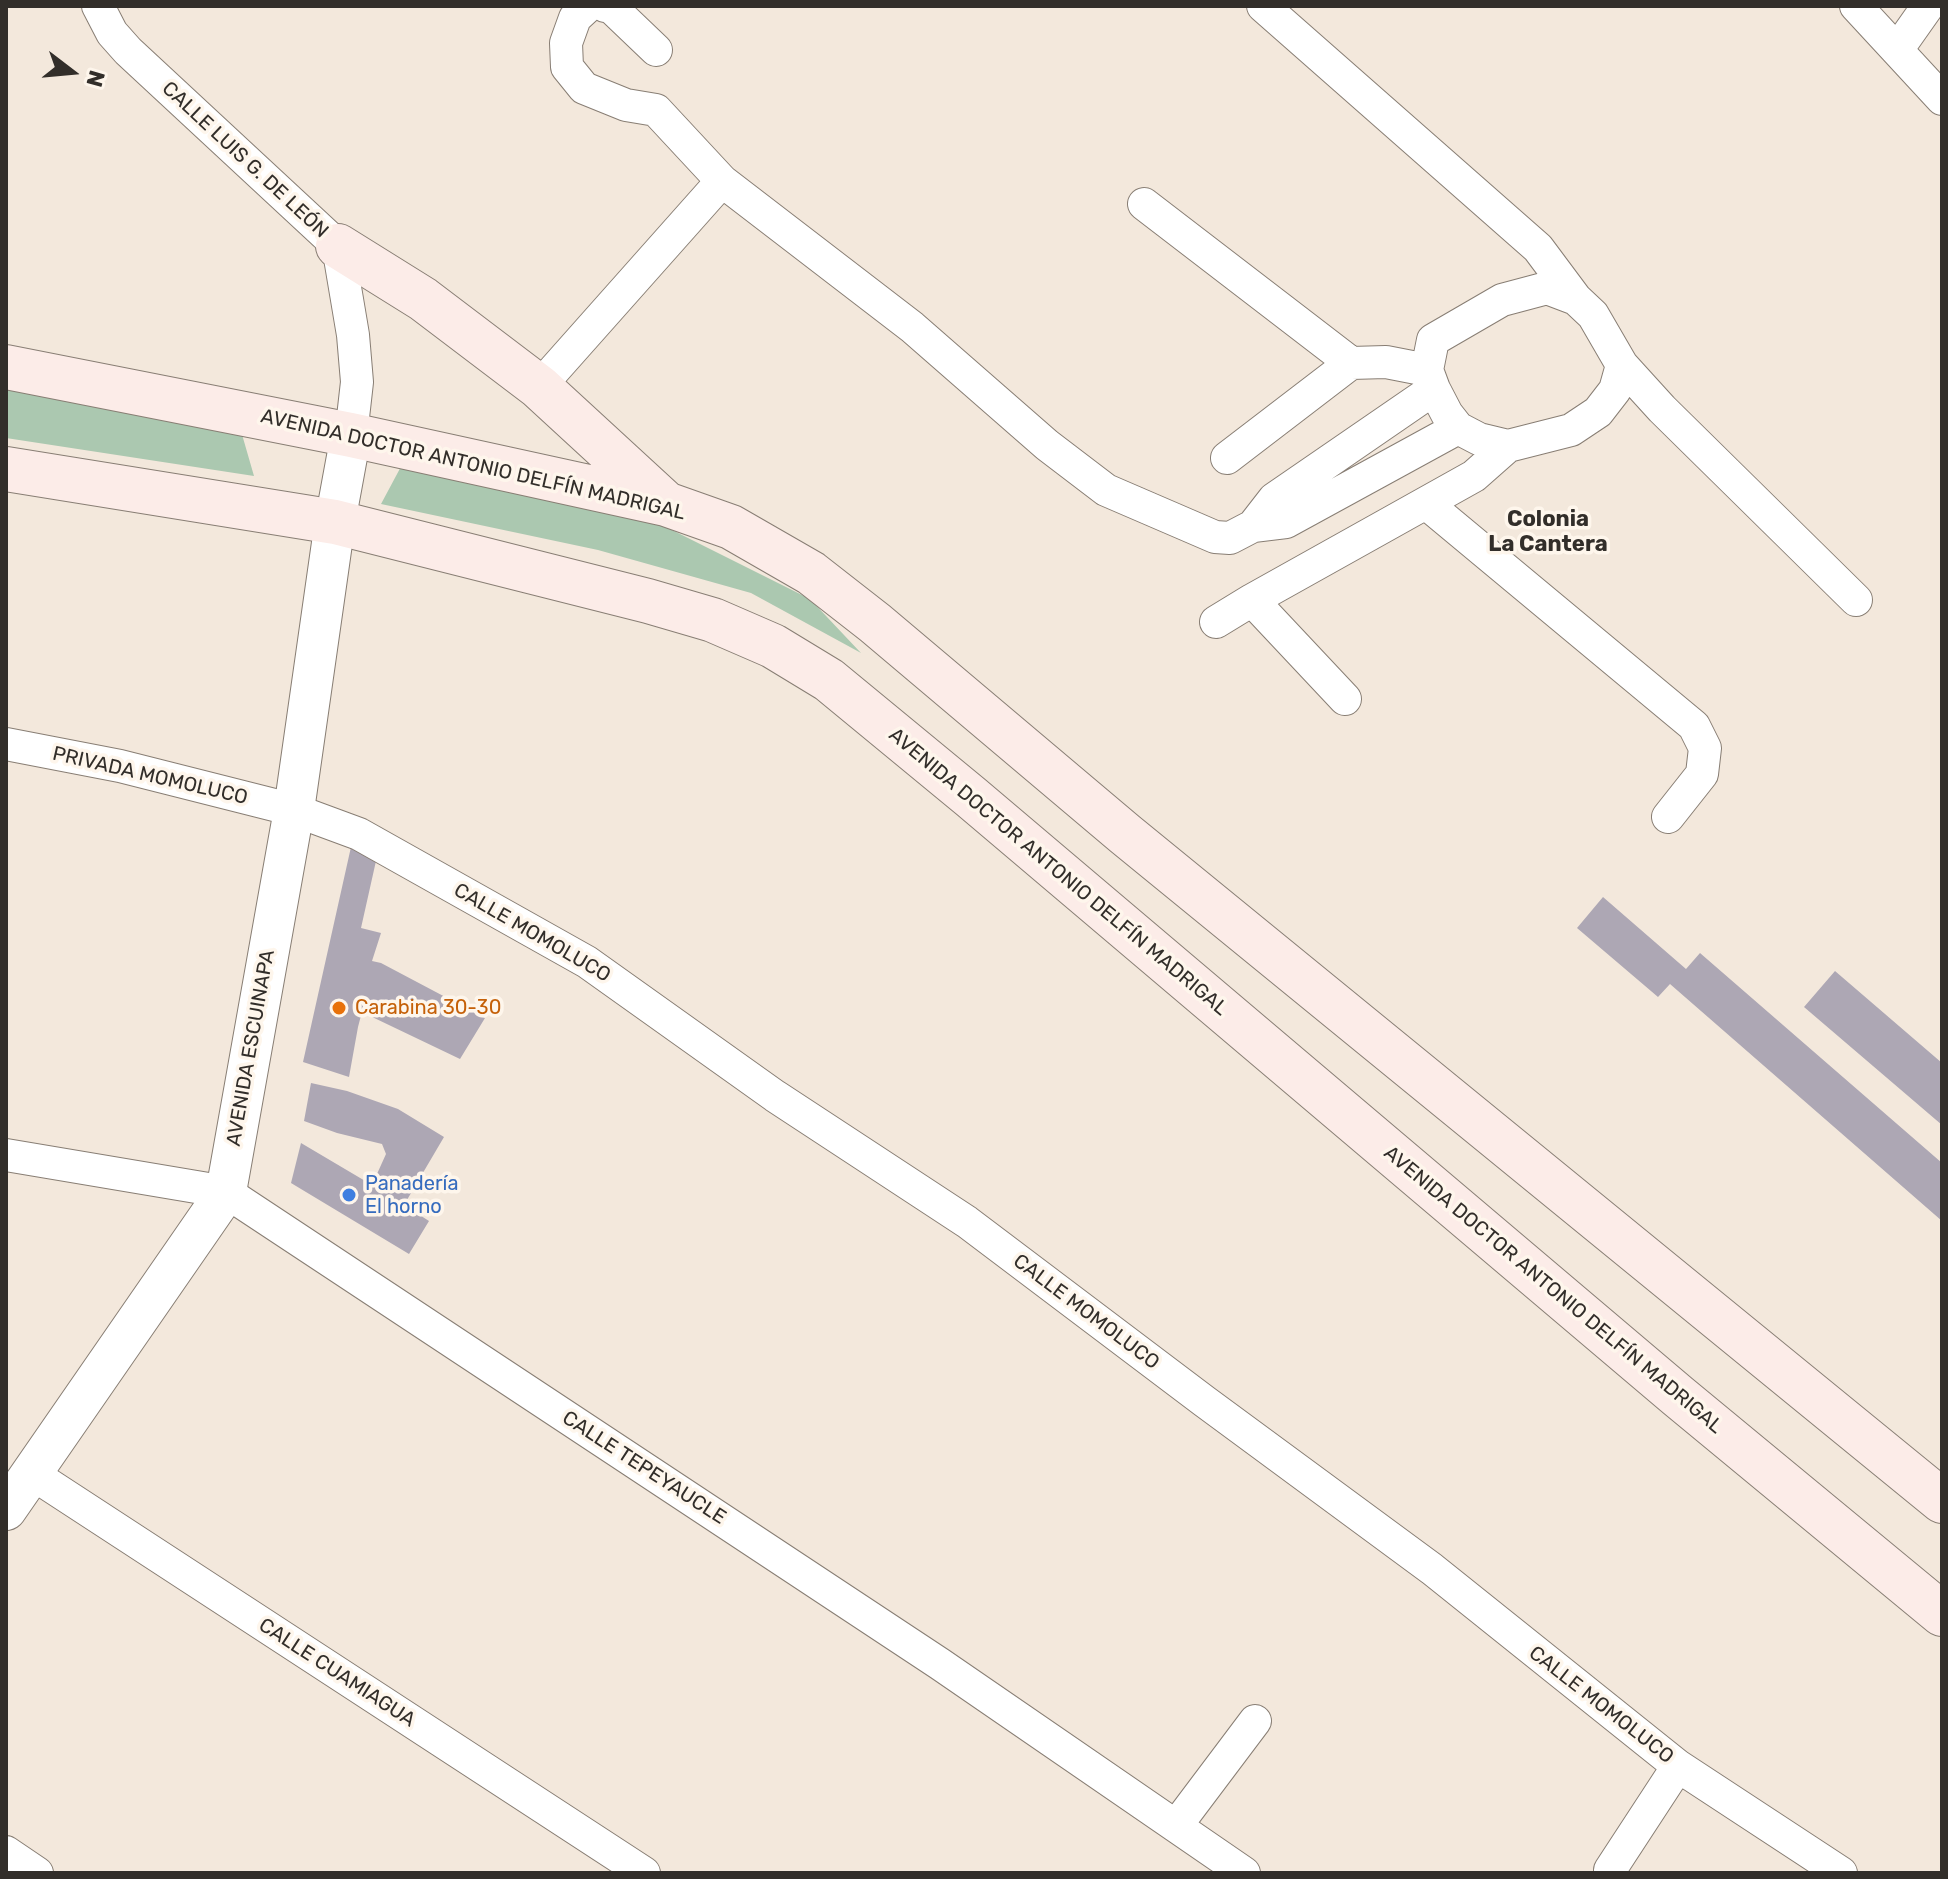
<!DOCTYPE html>
<html>
<head>
<meta charset="utf-8">
<style>
	body { margin:0 }
	#map { position:relative; width:1948px; height:1879px; overflow:hidden; background:#f3e8dc; font-family:Rubik,sans-serif }
	canvas { display:block }
	.frame { position:absolute; inset:0; border:8px solid #322e2a; pointer-events:none }
	.north { position:absolute; left:32px; top:32px; width:80px; height:80px; -webkit-text-stroke:6px #fef6ec; paint-order:stroke; rotate:106deg; font-size:22px; font-weight:700; line-height:32px; text-align:center; color:#322e2a }
	.north::after { content:''; display:block; margin:auto; width:28px; height:36px; background:#322e2a; clip-path:polygon(50% 0,100% 100%,50% 72%,0 100%) }
</style>
</head>
<body>
<div id="map">
<canvas width="1948" height="1879"></canvas>
<div class="frame"></div>
<div class="north">N</div>
</div>
<script>
const context = document.querySelector('canvas').getContext('2d');
context.lineJoin = 'round';
function fillPath(path, color) {
  context.fillStyle = color;
  context.fill(path, 'evenodd');
}
function shape(rows) {
  const path = new Path2D();
  for (const r of rows) {
    path.moveTo(r[0], r[1]);
    for (let i = 2; i < r.length; i += 2) path.lineTo(r[i], r[i + 1]);
  }
  return path;
}
function stroke(path, color, width, dash) {
  context.strokeStyle = color;
  context.lineWidth = width;
  context.lineCap = dash ? 'butt' : 'round';
  context.setLineDash(dash || []);
  context.stroke(path);
}
function label(font, color, halo, rows, align = 'center') {
  context.font = font + ' Rubik,sans-serif';
  context.lineWidth = 7;
  context.setLineDash([]);
  context.textBaseline = 'middle';
  context.strokeStyle = halo;
  context.fillStyle = color;
  for (const [text, x, y, turn = 0] of rows) {
    context.save();
    context.translate(x, y);
    context.rotate((+turn || 0) * Math.PI / 180);
    context.textAlign = isNaN(turn) ? turn : align;
    if (halo) context.strokeText(text, 0, 0);
    context.fillText(text, 0, 0);
    context.restore();
  }
}
const green = shape([
	[6,389,241,431,254,476,6,438],
	[404,461,626,507,810,599,861,653,751,593,598,550,381,504]
]);
const building = shape([
	[353,838,378,852,361,928,381,933,372,961,381,963,485,1018,460,1059,368,1015,365,1000,358,1027,349,1077,303,1062],
	[1603,897,1686,969,1700,953,1942,1163,1942,1221,1670,984,1658,997,1577,928],
	[1835,971,1942,1063,1942,1125,1804,1007],
	[311,1083,347,1091,398,1109,444,1137,404,1205,429,1221,409,1254,291,1183,301,1143,372,1185,386,1154,382,1144,337,1133,304,1121]
]);
const minor = shape([
	[98,6,112,33,128,51,338,246,353,335,357,382,351,435],
	[588,6,575,18,566,43,567,67,584,88,626,105,656,110,722,181,912,327,1047,445,1106,490,1215,537,1230,538,1253,526,1286,522,1458,428],
	[605,6,611,7,656,50],
	[1263,6,1538,248,1576,299],
	[1856,6,1942,99],
	[1897,50,1928,6],
	[1144,204,1351,363],
	[1547,288,1576,299,1593,315,1622,365,1615,390,1598,412,1571,430,1508,446,1479,439,1458,428,1447,414,1434,389,1427,370,1433,340,1502,300,1547,288],
	[1622,365,1662,409,1856,600],
	[539,387,722,181],
	[1227,458,1351,363,1386,362,1427,370],
	[1427,504,1694,726,1705,748,1702,774,1668,817],
	[1253,526,1274,499,1434,389],
	[1216,622,1252,600],
	[1345,699,1252,600,1474,476,1508,446],
	[6,744,120,766,294,810,359,834,587,962,775,1096,967,1222,1204,1401,1432,1569,1678,1766,1841,1873],
	[6,1155,226,1192,940,1664,1244,1873],
	[31,1473,644,1873],
	[1176,1826,1255,1721],
	[6,1852,37,1873],
	[1610,1870,1678,1766]
]);
const tertiary = shape([
	[6,1510,226,1192,294,810,335,522,351,435]
]);
const secondary = shape([
	[338,246,423,299,539,387,664,502],
	[6,367,351,435,666,504,731,527,811,573,875,623,1125,834,1942,1501],
	[6,469,335,522,648,601,713,620,773,646,829,680,971,797,1678,1396,1942,1614]
]);
const markers = [
	[339,1008,8,"#e8710a"],
	[349,1195,8,"#3f7fe0"]
];
const streetNames = [
	["CALLE LUIS G. DE LEÓN",245,160,43],
	["AVENIDA DOCTOR ANTONIO DELFÍN MADRIGAL",473,465,13],
	["PRIVADA MOMOLUCO",150,776,13],
	["AVENIDA DOCTOR ANTONIO DELFÍN MADRIGAL",1058,872,40],
	["CALLE MOMOLUCO",532,933,30],
	["AVENIDA ESCUINAPA",251,1048,-80],
	["AVENIDA DOCTOR ANTONIO DELFÍN MADRIGAL",1553,1290,40],
	["CALLE MOMOLUCO",1086,1312,37],
	["CALLE TEPEYAUCLE",644,1468,33],
	["CALLE CUAMIAGUA",337,1673,33],
	["CALLE MOMOLUCO",1601,1705,38]
];
const foodNames = [
	["Carabina 30-30",355,1008]
];
const shopNames = [
	["Panadería",365,1184],
	["El horno",365,1207]
];
const neighbourhoodNames = [
	["Colonia",1548,520],
	["La Cantera",1548,545]
];
fillPath(green, '#abc8b0');
fillPath(building, '#ada7b4');
stroke(minor, '#887e74', 34);
stroke(tertiary, '#887e74', 42);
stroke(secondary, '#887e74', 46);
stroke(minor, '#fff', 32);
stroke(tertiary, '#fff', 40);
stroke(secondary, '#fcece8', 44);
for (const [x, y, r, color] of markers) {
  const dot = new Path2D();
  dot.arc(x, y, r, 0, 2 * Math.PI);
  context.fillStyle = color;
  context.fill(dot);
  stroke(dot, '#fef6ec', 3);
}
label('20px', '#322e2a', '#fef6ec', streetNames);
label('20px', '#c56008', '#fef6ec', foodNames, 'left');
label('20px', '#366cbe', '#fef6ec', shopNames, 'left');
label('bold 22px', '#322e2a', '#fef6ec', neighbourhoodNames);
</script>
</body>
</html>
